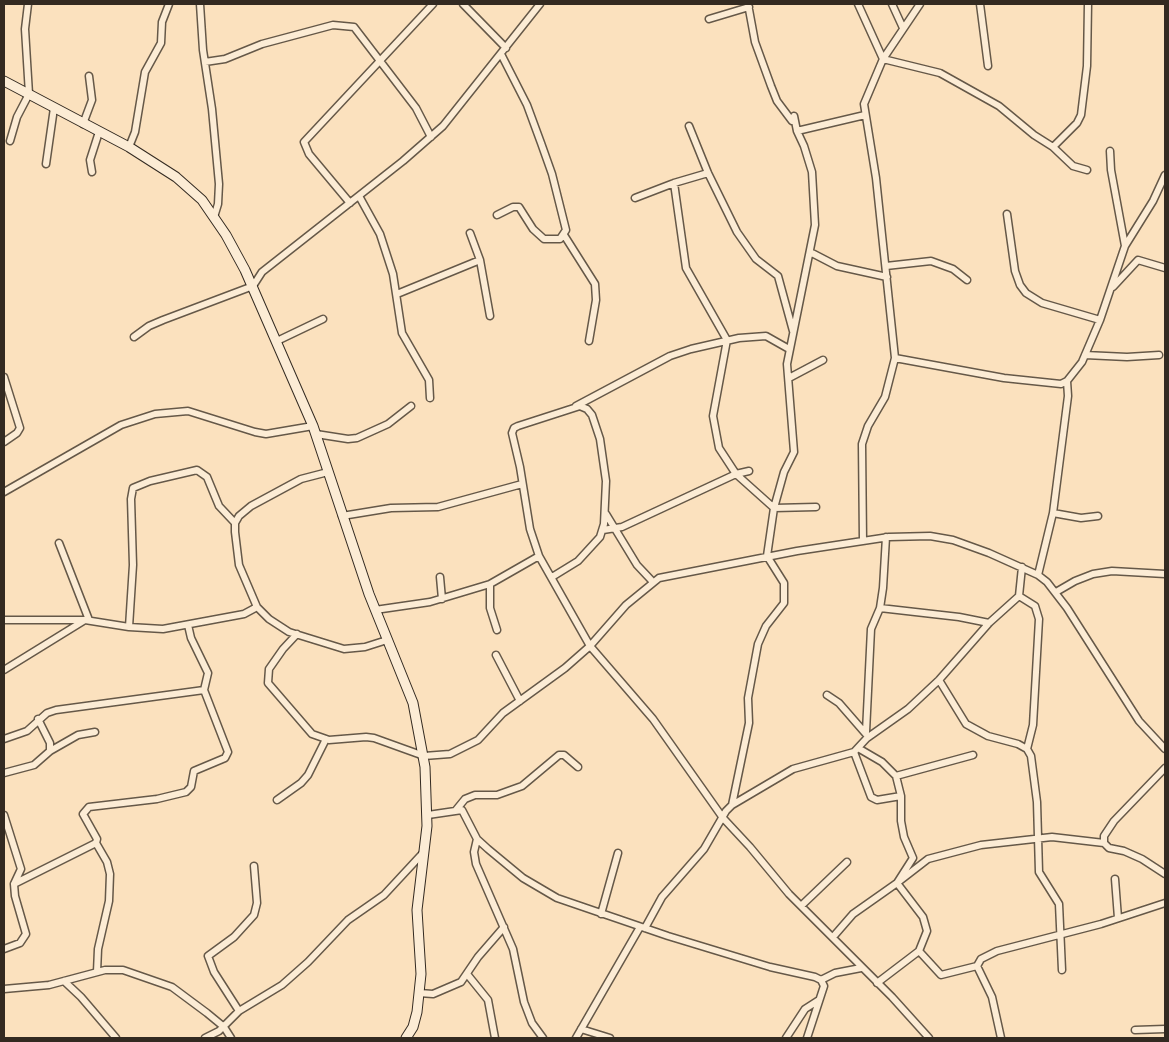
<!DOCTYPE html>
<html>
<head>
<meta charset="utf-8">
<style>
	body { margin:0 }
	#map { position:relative; width:1169px; height:1042px; overflow:hidden; background:#fbe1be; font-family:"IM FELL DW Pica",serif }
	canvas { display:block }
	.frame { position:absolute; inset:0; border:5px solid #332a21; pointer-events:none }
</style>
</head>
<body>
<div id="map">
<canvas width="1169" height="1042"></canvas>
<div class="frame"></div>
</div>
<script>
const context = document.querySelector('canvas').getContext('2d');
context.lineJoin = 'round';
function shape(rows) {
  const path = new Path2D();
  for (const r of rows) {
    path.moveTo(r[0], r[1]);
    for (let i = 2; i < r.length; i += 2) path.lineTo(r[i], r[i + 1]);
  }
  return path;
}
function stroke(path, color, width, dash) {
  context.strokeStyle = color;
  context.lineWidth = width;
  context.lineCap = dash ? 'butt' : 'round';
  context.setLineDash(dash || []);
  context.stroke(path);
}
const street = shape([
	[200,4,203,50,212,109,219,184,218,204,214,217],
	[463,4,506,48],
	[858,4,883,59,940,73,999,106,1034,135,1053,147,1077,123,1081,115,1087,66,1088,4],
	[892,4,903,28],
	[980,4,988,66],
	[709,19,749,7],
	[205,62,225,59,262,44,333,25,354,27,416,108,431,137],
	[83,124,92,100,89,76],
	[689,126,708,173,737,232,756,259,778,276,793,331],
	[797,131,865,115],
	[10,141,17,117,29,94,25,29,28,4],
	[129,147,135,132,145,72,161,43,162,22,169,4],
	[1053,147,1073,166,1087,170],
	[1110,151,1111,170,1125,246],
	[46,164,54,108],
	[92,172,90,160,99,132],
	[674,183,686,268,727,340,713,416,719,448,736,474,774,508,816,507],
	[359,196,380,234,393,274,402,333,429,380,430,398],
	[635,198,674,183,708,173],
	[350,203,309,154,304,142,433,4],
	[1007,214,1015,271,1020,285,1026,293,1042,303,1100,320],
	[497,215,513,207,519,207,533,229,544,239,560,239,566,230,552,174,541,143,527,105,501,54],
	[470,233,480,260],
	[564,235,595,284,596,300,589,341],
	[810,252,837,266,887,277],
	[886,266,931,261,953,269,967,280],
	[1113,287,1138,260,1165,268],
	[397,294,480,260,490,316],
	[134,337,149,326,163,320,253,286,262,272,403,161,443,126,540,4],
	[277,341,323,319],
	[1085,355,1127,357,1159,355],
	[895,358,1004,378,1061,384,1067,381,1082,362,1100,320,1125,246,1153,201,1165,175],
	[4,377,20,428,17,433,4,442],
	[789,378,823,360],
	[576,406,670,356,691,349,739,338,766,336,789,349],
	[316,434,348,439,357,438,388,424,411,406],
	[328,472,301,479,251,506,239,516,235,523,235,532,239,565,257,607,269,619,289,632,344,649,365,647,387,640],
	[4,492,121,425,155,414,188,411,255,432,266,434,313,426],
	[1053,513,1081,518,1098,516],
	[606,514,637,565,653,582],
	[342,516,391,508,438,507,522,484],
	[603,530,622,527,736,474,749,471],
	[863,541,862,444,868,426,885,397,895,358,876,178,864,104,883,59,920,4],
	[59,543,89,620],
	[1038,575,1053,513,1068,396,1067,381],
	[440,577,442,599],
	[552,577,578,561,600,537,604,524,606,481,600,439,592,415,587,409,580,406,518,426,514,428,512,433,520,467,530,529,539,556,590,646,653,719,723,818,750,847,789,894,892,997,929,1038],
	[1056,592,1075,581,1093,574,1112,571,1165,574],
	[1019,596,1035,606,1039,619,1033,725,1027,749],
	[880,608,959,617,989,623],
	[375,610,430,602,490,584],
	[4,620,85,620,129,627,163,629,244,614,257,607],
	[129,627,133,565,131,499,133,488,150,481,197,470,207,477,219,506,235,523],
	[497,630,490,608,490,584,539,556],
	[297,634,283,649,269,669,268,683,312,734,329,740,366,737,374,738,424,756,450,754,478,740,503,713,565,668,590,646,626,605,659,578,797,551,889,537,930,536,953,540,989,553,1038,575,1047,582,1067,608,1139,721,1165,749],
	[496,655,520,701],
	[4,670,85,620],
	[939,680,966,724,988,736,1018,744,1027,749,1031,756,1037,802,1039,872,1059,904,1062,970],
	[827,695,839,703,866,734],
	[866,732,871,629,880,608,883,588,886,537],
	[4,739,27,731,47,713,56,710,204,690,208,673,191,638,188,625],
	[50,751,78,735,95,732],
	[854,752,871,797,877,800,901,796],
	[1165,768,1114,821,1104,836,1104,843,1109,848,1124,851,1142,859,1165,874],
	[4,773,34,765,50,751,50,743,38,719],
	[896,776,973,755],
	[277,800,301,783,308,775,326,739],
	[732,805,749,723,748,698,758,644,766,626,784,603,784,583,767,556,774,508,784,472,794,452,787,364,815,225,812,172,804,146,797,131,794,116,792,121,777,101,771,86,755,42,748,4],
	[456,810,465,799,475,795,497,795,522,786,559,755,564,755,578,767],
	[4,815,21,869,14,884,15,896,26,934,20,943,4,949],
	[428,815,462,810,477,839,488,849,523,878,557,898,668,936,770,967,815,977,821,980,824,986,807,1038],
	[477,839,474,852,476,864,513,949,524,1002,532,1023,543,1038],
	[96,843,107,862,110,874,109,901,98,949,97,972],
	[1115,879,1118,918],
	[14,884,96,843,97,839,83,814,89,807,157,799,186,792,191,787,194,771,225,758,228,752,204,690],
	[801,906,847,862],
	[601,914,618,853],
	[645,928,662,897,704,849,726,811,732,805,793,769,854,752,867,738,908,709,939,680,989,623,1019,596,1022,567],
	[833,937,853,914,897,883,913,858,904,837,901,821,901,796,896,776,882,762,858,748],
	[919,951,941,975,977,966],
	[467,974,488,1000,495,1038],
	[821,980,835,973,861,968],
	[64,981,81,997,116,1038],
	[877,983,919,951,927,931,923,917,897,883,928,859,981,845,1052,837,1104,843],
	[4,989,49,985,105,970,123,970,172,987,207,1013,224,1027,231,1038],
	[419,993,433,994,461,982,478,957,504,927],
	[239,1011,214,972,208,956,234,937,254,915,257,903,254,866],
	[581,1029,610,1038],
	[1135,1030,1165,1029],
	[205,1038,219,1031,239,1011,282,985,308,962,348,920,384,895,422,854],
	[576,1038,640,927],
	[786,1038,805,1009,819,1000],
	[1001,1038,992,997,977,966,981,959,997,951,1101,924,1165,903]
]);
const secondary = shape([
	[4,81,129,147,176,177,202,200,226,235,245,270,313,426,369,594,413,703,425,767,427,826,417,910,421,974,417,1012,413,1027,406,1038]
]);
stroke(street, '#655848', 9);
stroke(secondary, '#332a21', 11);
stroke(street, '#fcecd5', 6);
stroke(secondary, '#fcecd5', 9);
</script>
</body>
</html>
